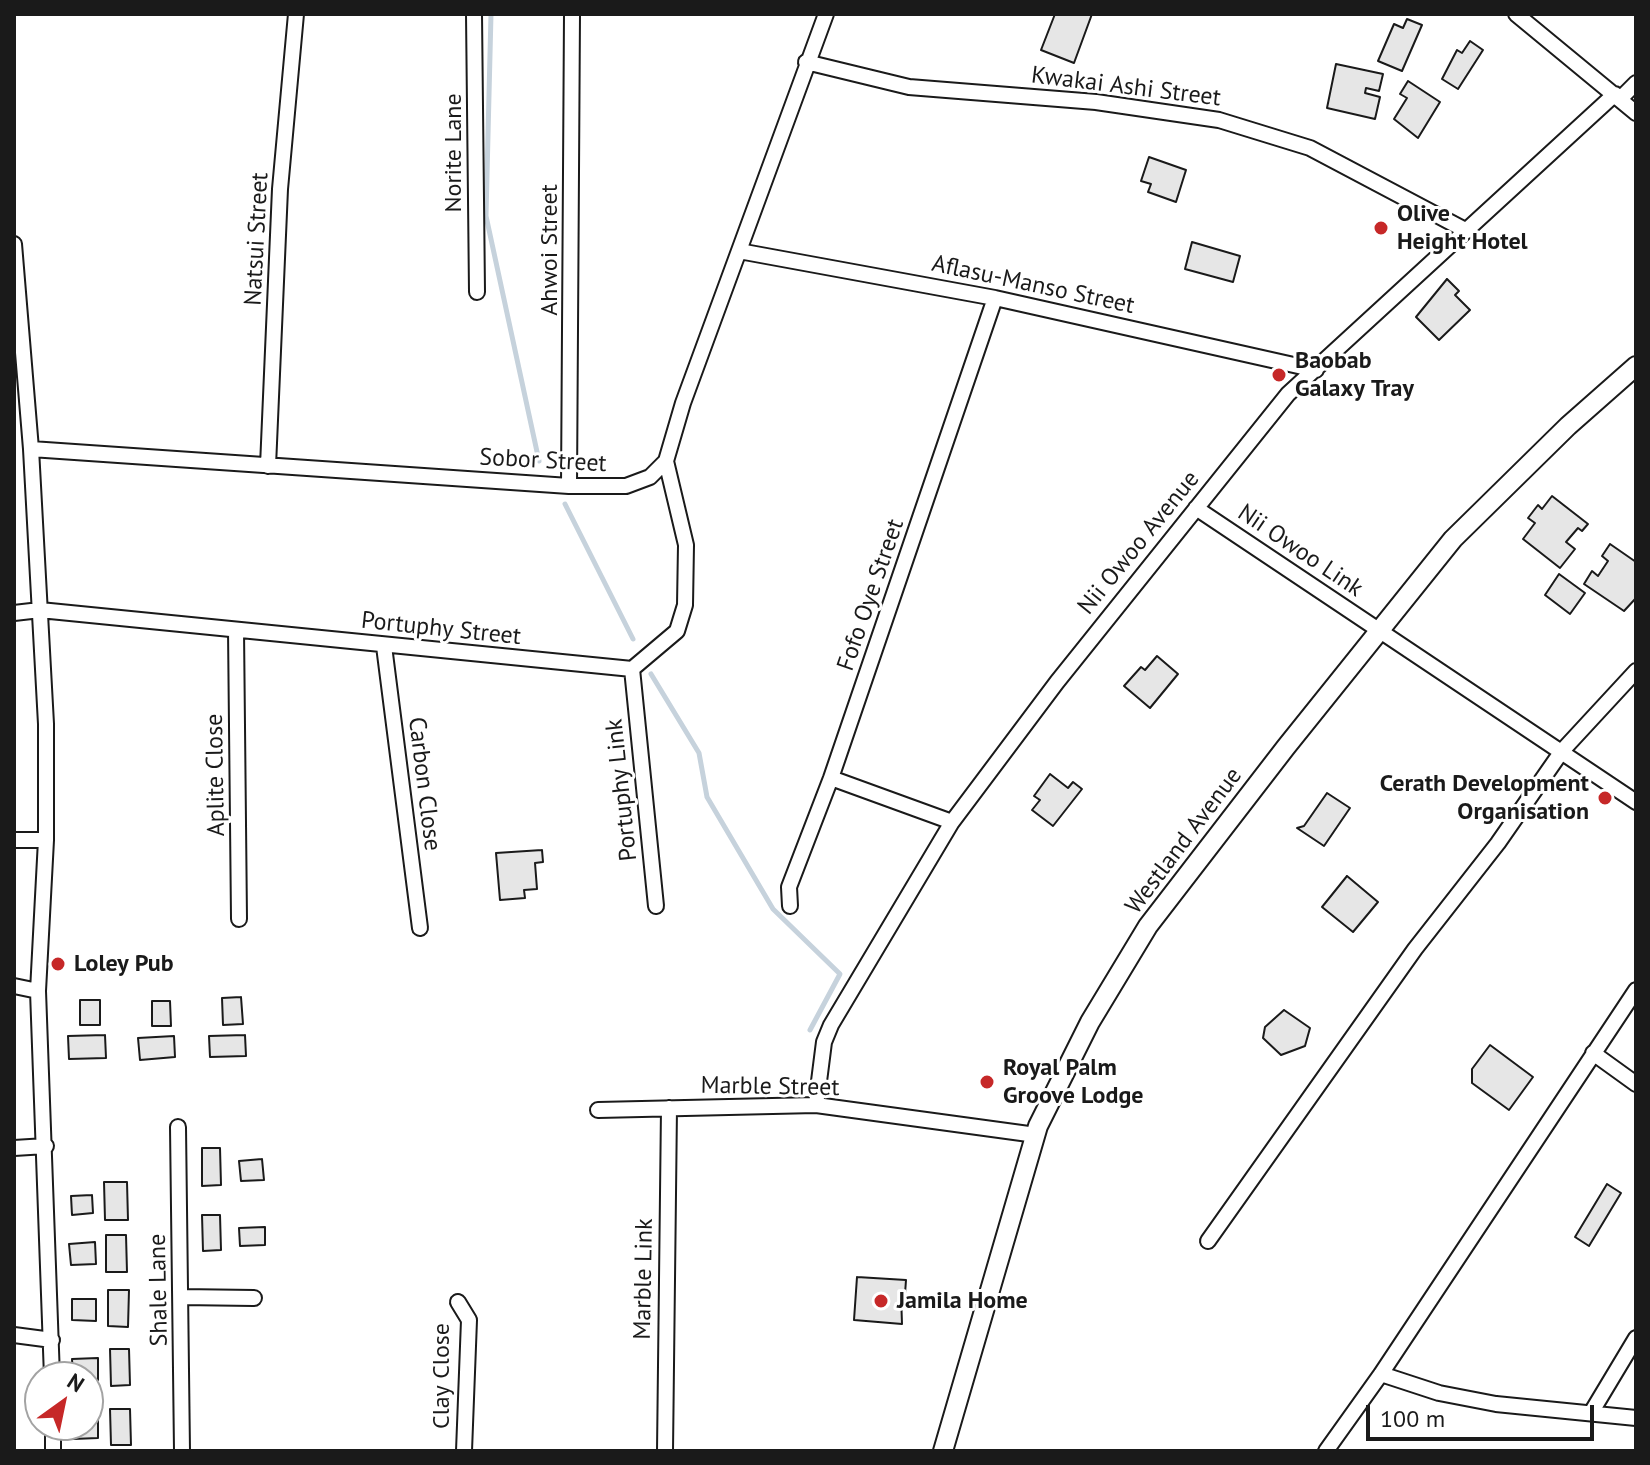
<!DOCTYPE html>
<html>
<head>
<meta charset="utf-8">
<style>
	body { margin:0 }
	#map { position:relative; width:1650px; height:1465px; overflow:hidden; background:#fff; font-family:"PT Sans",sans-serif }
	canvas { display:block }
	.frame { position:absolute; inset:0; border:16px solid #1a1a1a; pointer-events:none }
	.north { position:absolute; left:24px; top:1361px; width:80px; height:80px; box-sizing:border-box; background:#fff; border:2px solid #a3a3a3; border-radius:50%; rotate:33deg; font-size:22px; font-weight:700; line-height:32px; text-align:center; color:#1a1a1a }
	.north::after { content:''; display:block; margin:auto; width:28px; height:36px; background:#c62828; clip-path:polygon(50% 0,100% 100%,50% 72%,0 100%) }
	.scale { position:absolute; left:1366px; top:1405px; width:228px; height:36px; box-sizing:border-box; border:4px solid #1a1a1a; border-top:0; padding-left:10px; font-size:24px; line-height:28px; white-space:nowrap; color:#1a1a1a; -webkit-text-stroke:6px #fff; paint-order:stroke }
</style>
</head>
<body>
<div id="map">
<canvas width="1650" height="1465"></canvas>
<div class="frame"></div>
<div class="north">N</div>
<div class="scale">100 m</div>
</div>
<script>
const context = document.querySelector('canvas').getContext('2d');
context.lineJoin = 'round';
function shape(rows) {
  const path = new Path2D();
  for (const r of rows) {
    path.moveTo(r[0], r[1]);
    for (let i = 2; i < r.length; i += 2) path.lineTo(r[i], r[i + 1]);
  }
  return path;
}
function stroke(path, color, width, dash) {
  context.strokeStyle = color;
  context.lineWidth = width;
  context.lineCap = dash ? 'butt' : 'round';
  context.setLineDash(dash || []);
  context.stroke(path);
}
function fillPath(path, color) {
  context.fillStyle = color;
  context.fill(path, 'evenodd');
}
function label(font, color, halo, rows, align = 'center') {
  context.font = font + ' "PT Sans",sans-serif';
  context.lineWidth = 6;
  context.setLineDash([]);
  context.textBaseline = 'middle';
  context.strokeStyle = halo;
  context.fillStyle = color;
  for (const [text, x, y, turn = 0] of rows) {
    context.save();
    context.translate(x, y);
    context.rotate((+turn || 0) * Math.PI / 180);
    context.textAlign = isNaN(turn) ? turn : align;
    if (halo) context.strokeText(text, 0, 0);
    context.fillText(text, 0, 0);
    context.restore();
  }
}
const stream = shape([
	[491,14,486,216,539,461],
	[565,504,633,639],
	[651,674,699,753,707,797,773,909,840,974,810,1030]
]);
const building = shape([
	[1055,14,1092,14,1074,63,1041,50,1055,14],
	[1407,19,1422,25,1402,71,1378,61,1394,24,1403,28,1407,19],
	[1470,41,1483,50,1458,89,1442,79,1457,50,1462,53,1470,41],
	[1336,64,1383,74,1379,91,1366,88,1365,93,1380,97,1375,119,1327,108,1336,64],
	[1408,81,1440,102,1418,138,1394,119,1407,98,1400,94,1408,81],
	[1149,157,1186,170,1176,202,1148,192,1151,184,1141,181,1149,157],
	[1192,242,1240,256,1233,282,1185,269,1192,242],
	[1447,279,1459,291,1455,295,1470,310,1439,340,1416,317,1447,279],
	[1552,496,1588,524,1582,531,1578,528,1566,542,1575,549,1560,568,1523,539,1535,523,1528,518,1538,505,1542,509,1552,496],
	[1610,544,1636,562,1636,598,1624,611,1584,584,1592,571,1598,576,1608,561,1602,556,1610,544],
	[1559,574,1585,593,1570,614,1545,595,1559,574],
	[1157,656,1178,674,1150,708,1124,686,1141,667,1145,670,1157,656],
	[1050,774,1068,788,1073,782,1082,789,1053,826,1032,810,1040,800,1034,796,1050,774],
	[1327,793,1350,808,1324,846,1297,828,1304,826,1327,793],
	[542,850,543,862,535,863,537,889,524,890,525,898,500,900,496,853,542,850],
	[1347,876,1378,902,1353,932,1322,907,1347,876],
	[241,997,243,1024,223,1025,222,998,241,997],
	[80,1000,100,1000,100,1025,80,1025,80,1000],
	[152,1001,170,1001,171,1026,152,1026,152,1001],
	[1284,1010,1310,1028,1305,1046,1281,1055,1263,1038,1265,1027,1284,1010],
	[105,1035,106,1058,69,1059,68,1036,105,1035],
	[245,1035,246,1056,210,1057,209,1036,245,1035],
	[174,1036,175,1057,140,1060,138,1038,174,1036],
	[1490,1045,1533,1077,1509,1110,1472,1083,1472,1069,1490,1045],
	[202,1148,220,1148,221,1185,202,1186,202,1148],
	[262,1159,264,1180,241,1181,239,1161,262,1159],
	[104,1182,127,1182,128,1220,105,1220,104,1182],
	[1607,1184,1621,1193,1589,1246,1575,1237,1607,1184],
	[92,1195,93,1213,72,1215,71,1196,92,1195],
	[202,1215,220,1215,221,1250,203,1251,202,1215],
	[265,1227,265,1245,240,1246,239,1228,265,1227],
	[106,1235,126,1235,127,1272,106,1272,106,1235],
	[95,1242,96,1264,71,1265,69,1244,95,1242],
	[857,1277,906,1280,905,1294,901,1294,902,1324,854,1320,857,1277],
	[108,1290,129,1290,128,1327,108,1326,108,1290],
	[72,1299,96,1299,96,1321,72,1320,72,1299],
	[110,1349,129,1349,130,1385,111,1386,110,1349],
	[98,1358,98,1380,73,1377,72,1359,98,1358],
	[110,1409,130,1409,131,1445,111,1445,110,1409],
	[98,1417,98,1438,73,1439,72,1425,88,1425,88,1418,98,1417]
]);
const minor = shape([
	[474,14,477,292],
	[1516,14,1636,113],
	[806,62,909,87,1096,102,1219,120,1310,148,1467,231],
	[1621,98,1636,83],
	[14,244,31,449,46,724,46,840,38,991,52,1377],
	[739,251,995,298,1316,370],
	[31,449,569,486,626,486,650,477,666,461,683,403,826,14],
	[268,466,280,189,296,14],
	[569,486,572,14],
	[1196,508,1636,802],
	[14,613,40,610,632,669,677,631,685,605,686,545,666,461],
	[236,630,239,919],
	[384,646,420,928],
	[632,669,656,906],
	[831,778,952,822],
	[14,840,46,840],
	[790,906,789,887,831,778,995,298],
	[14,986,38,991],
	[1593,1053,1636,1084],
	[816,1105,824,1042,831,1025,952,822,1057,682,1288,394,1615,94],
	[598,1110,816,1105,1036,1135],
	[178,1127,182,1451],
	[14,1148,46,1146],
	[1208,1241,1415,949,1498,843,1562,751,1636,671],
	[181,1297,254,1298],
	[458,1302,469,1320,464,1451],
	[14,1335,52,1340],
	[1381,1374,1439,1393,1496,1404,1636,1418],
	[1591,1413,1636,1338],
	[53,1425,53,1451],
	[665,1451,669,1108],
	[1326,1451,1381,1374,1636,990]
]);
const tertiary = shape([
	[943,1451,1038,1126,1090,1022,1148,926,1286,747,1453,539,1568,426,1636,366]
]);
const markers = [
	[1381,228,8,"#c62828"],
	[1279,375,8,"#c62828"],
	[1605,798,8,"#c62828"],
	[58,964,8,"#c62828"],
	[987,1082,8,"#c62828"],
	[881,1301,8,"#c62828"]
];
const streetNames = [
	["Kwakai Ashi Street",1126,87,7],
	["Norite Lane",454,153,-90],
	["Natsui Street",257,239,-87],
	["Ahwoi Street",550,250,-90],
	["Aflasu-Manso Street",1033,285,12],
	["Sobor Street",543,461,3],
	["Nii Owoo Avenue",1139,543,-51],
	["Nii Owoo Link",1300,551,34],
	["Fofo Oye Street",871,595,-71],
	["Portuphy Street",441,629,6],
	["Aplite Close",216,775,-91],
	["Carbon Close",424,784,83],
	["Portuphy Link",622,790,-96],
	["Westland Avenue",1184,841,-53],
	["Marble Street",770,1087,1],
	["Marble Link",644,1279,-89],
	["Shale Lane",159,1290,-91],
	["Clay Close",442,1376,-90]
];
const poiNames = [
	["Olive",1397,214],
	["Height Hotel",1397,242],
	["Baobab",1295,361],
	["Galaxy Tray",1295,389],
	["Cerath Development",1589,784,"right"],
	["Organisation",1589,812,"right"],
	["Loley Pub",74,964],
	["Royal Palm",1003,1068],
	["Groove Lodge",1003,1096],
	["Jamila Home",897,1301]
];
stroke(stream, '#c6d2dc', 5);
fillPath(building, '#e6e6e6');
stroke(building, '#1a1a1a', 2);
stroke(minor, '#1a1a1a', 18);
stroke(tertiary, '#1a1a1a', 22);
stroke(minor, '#fff', 14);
stroke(tertiary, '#fff', 18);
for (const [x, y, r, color] of markers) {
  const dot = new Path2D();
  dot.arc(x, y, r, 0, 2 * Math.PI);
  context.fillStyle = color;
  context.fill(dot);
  stroke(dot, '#fff', 3);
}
label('24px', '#1a1a1a', '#fff', streetNames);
label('bold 24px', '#1a1a1a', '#fff', poiNames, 'left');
</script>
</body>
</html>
